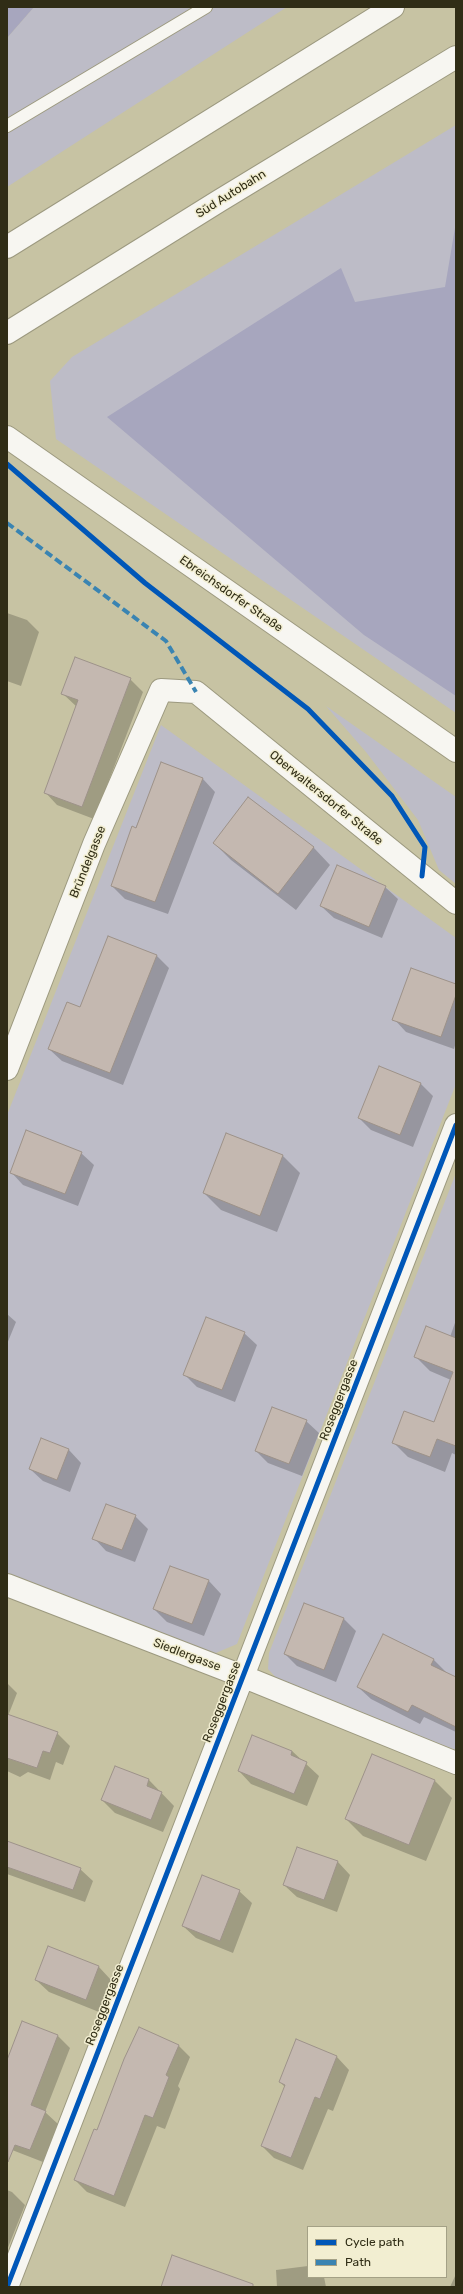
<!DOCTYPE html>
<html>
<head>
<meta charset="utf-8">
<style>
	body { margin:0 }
	#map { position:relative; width:463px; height:2294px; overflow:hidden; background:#c7c3a3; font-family:Rubik,sans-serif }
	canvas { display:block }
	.frame { position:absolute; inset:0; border:8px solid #302d16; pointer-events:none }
	.legend { position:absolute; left:307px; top:2226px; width:140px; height:52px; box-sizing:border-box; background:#f2eed1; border:1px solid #a4a186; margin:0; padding:5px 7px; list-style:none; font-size:12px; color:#302d16 }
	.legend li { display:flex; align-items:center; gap:8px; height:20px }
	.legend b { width:20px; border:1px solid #a4a186 }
</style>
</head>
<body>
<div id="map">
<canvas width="463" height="2294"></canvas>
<div class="frame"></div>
<ul class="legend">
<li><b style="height:5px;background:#0057b8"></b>Cycle path</li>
<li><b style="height:5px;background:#3a84b2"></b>Path</li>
</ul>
</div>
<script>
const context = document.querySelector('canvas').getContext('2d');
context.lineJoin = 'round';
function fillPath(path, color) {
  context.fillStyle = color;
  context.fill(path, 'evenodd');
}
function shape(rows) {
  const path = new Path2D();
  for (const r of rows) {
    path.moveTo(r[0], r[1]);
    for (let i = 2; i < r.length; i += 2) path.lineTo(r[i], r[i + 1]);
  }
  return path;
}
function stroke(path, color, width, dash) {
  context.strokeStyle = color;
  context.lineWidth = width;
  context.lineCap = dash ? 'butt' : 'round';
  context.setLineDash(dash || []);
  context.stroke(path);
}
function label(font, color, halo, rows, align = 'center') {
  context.font = font + ' Rubik,sans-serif';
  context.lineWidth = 3;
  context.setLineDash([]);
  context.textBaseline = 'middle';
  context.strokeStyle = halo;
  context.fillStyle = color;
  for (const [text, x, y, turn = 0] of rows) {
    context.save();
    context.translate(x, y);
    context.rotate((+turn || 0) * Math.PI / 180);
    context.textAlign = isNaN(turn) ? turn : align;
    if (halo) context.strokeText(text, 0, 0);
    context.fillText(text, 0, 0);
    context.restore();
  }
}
const green = shape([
	[34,7,287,7,7,187,7,38],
	[456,125,456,713,56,439,50,381,72,357],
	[326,706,456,797,456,884,439,870,418,820,366,752],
	[161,725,456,938,456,1084,237,1644,211,1655,7,1575,7,1115],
	[456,1173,456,1750,281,1683,268,1669,269,1653]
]);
const forest = shape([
	[7,7,34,7,7,38],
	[456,222,456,696,364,635,107,417,341,268,355,302,445,287]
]);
const shadow = shape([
	[7,613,27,620,39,632,21,686,7,681],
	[130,679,143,692,94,819,57,805,45,792,77,707,62,693],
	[162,763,203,779,215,792,168,914,125,899,112,886],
	[248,798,314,848,330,865,296,910,231,860,214,843],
	[385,887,398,899,382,938,334,918,321,906],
	[109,937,157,956,169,968,123,1085,62,1061,49,1049,81,1008],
	[456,985,456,1042,454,1049,406,1032,394,1019],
	[380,1067,421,1084,433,1096,413,1147,371,1130,359,1118],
	[227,1134,283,1156,300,1173,277,1232,221,1210,204,1193],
	[81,1153,94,1165,78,1206,23,1185,11,1172],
	[7,1314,16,1322,7,1344],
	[456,1320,456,1455,452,1453,445,1472,408,1457,393,1442,434,1424,451,1380,430,1371,416,1357,450,1337],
	[244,1333,257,1345,235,1402,197,1387,184,1374],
	[306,1421,319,1433,302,1476,268,1463,256,1451],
	[42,1440,69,1450,81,1463,70,1492,43,1481,30,1469],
	[135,1516,148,1529,135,1562,106,1551,94,1538],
	[209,1581,221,1594,204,1636,167,1622,154,1609],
	[344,1619,356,1631,336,1682,297,1666,285,1654],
	[384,1635,434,1660,446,1672,446,1674,456,1679,456,1732,424,1717,420,1724,371,1699,358,1687],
	[7,1683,17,1693,8,1716,57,1733,70,1746,63,1765,56,1762,50,1780,28,1772,20,1777,7,1771],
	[292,1751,319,1776,307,1806,251,1784,239,1771],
	[372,1755,435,1781,452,1798,426,1861,363,1836,346,1819],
	[116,1767,149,1780,174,1806,163,1832,115,1813,102,1800],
	[7,1842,80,1869,93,1881,85,1902,7,1874],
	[298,1848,338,1862,350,1875,337,1912,297,1897,284,1885],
	[239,1891,252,1903,233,1953,196,1938,183,1926],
	[48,1948,99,1967,111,1980,99,2012,49,1992,36,1980],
	[23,2023,58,2036,70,2048,45,2112,58,2124,43,2162,7,2148,7,2086,14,2068],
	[297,2041,337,2057,349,2070,333,2111,328,2109,303,2170,274,2158,262,2146,285,2087,280,2082],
	[179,2046,190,2057,178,2086,180,2089,165,2129,157,2126,125,2207,87,2192,75,2180],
	[7,2190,12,2192,25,2205,7,2250],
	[308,2266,308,2277,324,2277,326,2287,277,2287,276,2270],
	[456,2274,456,2287,450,2287]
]);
const building = shape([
	[75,657,131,678,82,807,44,793,78,700,61,694,75,657],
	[161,762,203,778,155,902,111,886,132,826,136,828,161,762],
	[248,797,314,847,278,894,213,843,248,797],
	[337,865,386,886,369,927,320,906,337,865],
	[108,936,157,955,110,1073,48,1049,67,1002,80,1007,108,936],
	[411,968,456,984,456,995,441,1037,392,1020,411,968],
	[379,1066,421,1083,400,1135,358,1118,379,1066],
	[26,1130,82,1152,65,1194,10,1173,26,1130],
	[226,1133,283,1155,260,1216,203,1193,226,1133],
	[206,1317,245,1332,222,1390,183,1375,206,1317],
	[426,1326,456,1338,456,1446,437,1439,430,1457,392,1443,404,1411,434,1422,453,1372,414,1357,426,1326],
	[272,1407,307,1420,289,1464,255,1451,272,1407],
	[41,1438,69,1449,57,1480,29,1469,41,1438],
	[106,1504,136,1515,122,1550,92,1539,106,1504],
	[170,1566,209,1580,192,1624,153,1609,170,1566],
	[304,1603,344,1618,324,1670,284,1654,304,1603],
	[383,1634,434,1659,431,1665,456,1677,456,1727,412,1705,408,1712,357,1687,383,1634],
	[7,1714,58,1732,50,1753,43,1751,37,1768,7,1758,7,1714],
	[252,1735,292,1751,291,1755,307,1762,294,1794,238,1771,252,1735],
	[372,1754,435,1780,409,1845,345,1819,372,1754],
	[115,1766,149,1779,147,1786,162,1792,151,1820,101,1800,115,1766],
	[7,1841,81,1868,73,1890,7,1867,7,1841],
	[297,1847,338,1861,324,1900,283,1885,297,1847],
	[202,1875,240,1890,220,1941,182,1926,202,1875],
	[48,1946,99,1966,86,2000,35,1980,48,1946],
	[22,2021,58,2035,31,2105,46,2111,30,2150,15,2145,8,2162,7,2060,22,2021],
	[139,2027,179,2045,166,2075,169,2077,153,2118,145,2115,114,2196,74,2180,94,2129,97,2130,124,2059,139,2027],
	[296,2039,337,2056,320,2099,315,2097,291,2158,261,2146,285,2085,279,2082,296,2039],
	[172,2255,253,2284,253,2287,161,2287,172,2255]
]);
const service = shape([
	[7,126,206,7]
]);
const minor = shape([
	[7,1069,94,844,161,690,196,692,456,903],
	[7,1585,242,1676,456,1763],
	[7,2287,456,1125]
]);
const primary = shape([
	[7,437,456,751]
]);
const motorway = shape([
	[7,247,393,7],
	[7,333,219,201,456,57]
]);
const quiet = shape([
	[7,523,166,641,196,692]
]);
const cycleway = shape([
	[7,464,145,583,308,709,392,796,425,847,422,876],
	[7,2287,456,1125]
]);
const streetNames = [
	["Süd Autobahn",231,194,-32],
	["Ebreichsdorfer Straße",231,594,35],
	["Oberwaltersdorfer Straße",326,798,39],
	["Bründelgasse",88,862,-68],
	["Roseggergasse",339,1400,-69],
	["Siedlergasse",187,1655,21],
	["Roseggergasse",222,1702,-69],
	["Roseggergasse",105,2005,-69]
];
fillPath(green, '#bdbcc7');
fillPath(forest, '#a7a6be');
fillPath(shadow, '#0003');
fillPath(building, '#c4b8b0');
stroke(building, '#9d9289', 1);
stroke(service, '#9c997f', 14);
stroke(minor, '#9c997f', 24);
stroke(primary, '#9c997f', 24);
stroke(motorway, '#9c997f', 24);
stroke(service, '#f7f6f1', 12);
stroke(minor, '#f7f6f1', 22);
stroke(primary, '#f7f6f1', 22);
stroke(motorway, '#f7f6f1', 22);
stroke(quiet, '#3a84b2', 4, [8, 4]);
stroke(cycleway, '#0057b8', 5);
label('12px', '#302d16', '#f2eed1', streetNames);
</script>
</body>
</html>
